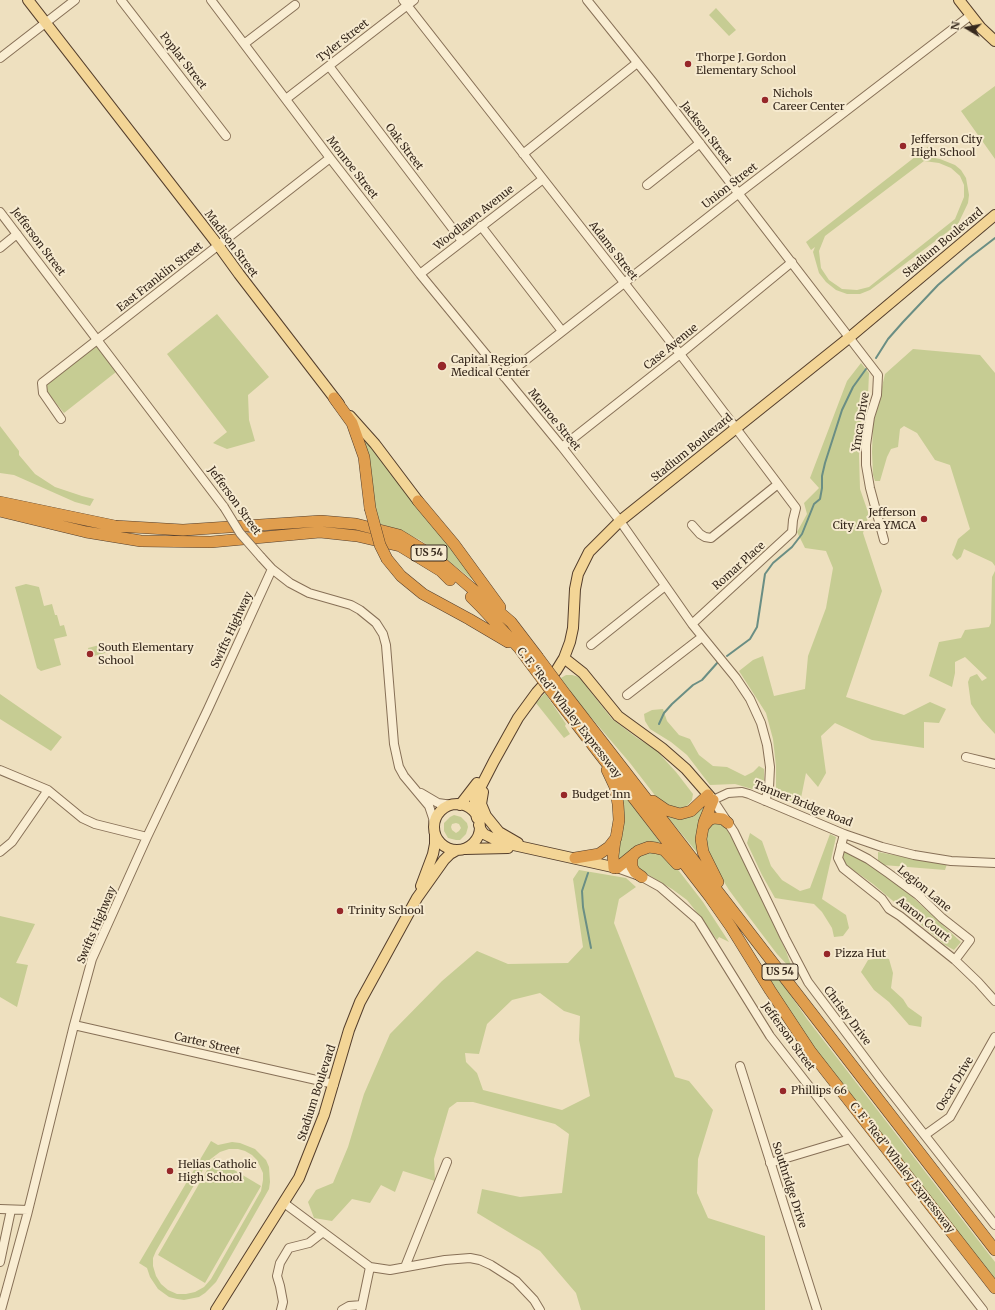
<!DOCTYPE html>
<html>
<head>
<meta charset="utf-8">
<style>
	body { margin:0 }
	#map { position:relative; width:995px; height:1310px; overflow:hidden; background:#eee0bf; font-family:Merriweather,serif }
	canvas { display:block }
	.north { position:absolute; left:947px; top:8px; width:40px; height:40px; -webkit-text-stroke:3px #f6eacf; paint-order:stroke; rotate:280deg; font-size:11px; font-weight:700; line-height:16px; text-align:center; color:#36281c }
	.north::after { content:''; display:block; margin:auto; width:14px; height:18px; background:#36281c; clip-path:polygon(50% 0,100% 100%,50% 72%,0 100%) }
</style>
</head>
<body>
<div id="map">
<canvas width="995" height="1310"></canvas>
<div class="north">N</div>
</div>
<script>
const context = document.querySelector('canvas').getContext('2d');
context.lineJoin = 'round';
function fillPath(path, color) {
  context.fillStyle = color;
  context.fill(path, 'evenodd');
}
function shape(rows) {
  const path = new Path2D();
  for (const r of rows) {
    if (r.length === 3) {
      path.moveTo(r[0] + r[2], r[1]);
      path.arc(r[0], r[1], r[2], 0, 2 * Math.PI);
      continue;
    }
    path.moveTo(r[0], r[1]);
    for (let i = 2; i < r.length; i += 2) path.lineTo(r[i], r[i + 1]);
  }
  return path;
}
function stroke(path, color, width, dash) {
  context.strokeStyle = color;
  context.lineWidth = width;
  context.lineCap = dash ? 'butt' : 'round';
  context.setLineDash(dash || []);
  context.stroke(path);
}
function label(font, color, halo, rows, align = 'center') {
  context.font = font + ' Merriweather,serif';
  context.lineWidth = 4;
  context.setLineDash([]);
  context.textBaseline = 'middle';
  context.strokeStyle = halo;
  context.fillStyle = color;
  for (const [text, x, y, turn = 0] of rows) {
    context.save();
    context.translate(x, y);
    context.rotate((+turn || 0) * Math.PI / 180);
    context.textAlign = isNaN(turn) ? turn : align;
    if (halo) context.strokeText(text, 0, 0);
    context.fillText(text, 0, 0);
    context.restore();
  }
}
const green = shape([
	[716,8,736,30,729,36,709,15],
	[995,86,995,159,961,111],
	[929,146,934,152,929,157,940,159,955,165,961,170,966,178,969,195,968,203,958,224,870,290,860,294,847,294,836,290,826,282,819,273,813,252,815,247,811,250,806,242],
	[924,161,939,163,951,168,960,176,964,185,964,197,955,219,869,287,857,290,842,289,829,280,821,268,819,251,825,236],
	[217,314,269,377,248,395,249,420,255,441,227,449,213,443,227,432,167,354],
	[94,346,97,347,116,372,64,413,46,391,45,384],
	[913,349,980,355,995,373,995,566,992,562,964,549,961,557,957,560,952,555,958,539,970,529,950,465,935,460,917,433,904,426,900,429,898,447,891,449,887,457,880,481,875,481,873,475,872,452,873,425,885,374],
	[861,363,869,373,868,396,861,421,859,455,860,489,869,515,863,533,882,591,846,697,904,715,930,702,946,709,939,723,924,722,924,748,872,740,835,723,821,736,826,773,818,787,806,773,800,803,776,798,776,766,773,739,766,713,739,671,753,660,763,656,774,696,805,689,808,656,826,608,833,568,826,551,805,548,797,532,807,514,804,503,819,488,810,478,847,381],
	[0,426,19,451,19,455,35,474,55,487,82,496,94,499,90,506,75,502,14,475,0,473],
	[361,431,479,585,437,552,420,540,403,532,375,522],
	[995,571,995,734,982,720,971,704,968,682,970,677,977,674,982,681,987,678,965,657,955,662,955,673,952,687,929,676,939,642,961,638,965,630,989,627,991,623,992,577],
	[26,584,39,587,44,606,52,604,55,615,57,615,60,626,64,625,67,636,54,639,61,665,41,671,37,668,15,587],
	[107,643,109,652,90,657,88,648],
	[566,675,572,675,579,677,612,719,637,738,655,749,676,772,693,794,692,800,688,805,682,808,675,808,668,806,657,798,630,763,571,694,561,678],
	[545,693,566,724,565,726,570,734,564,738,536,703],
	[0,694,62,737,51,751,0,719],
	[663,709,667,721,679,735,690,739,699,755,713,766,727,767,745,776,753,772,759,766,764,769,764,783,759,789,752,789,735,784,710,785,687,755,671,742,650,729,645,721,644,714,652,710],
	[624,795,660,842,660,844,618,862,618,847,622,798],
	[704,807,707,807,700,856,665,814],
	[454,815,461,817,467,823,468,827,466,834,460,840,456,840,448,838,444,831,444,823,450,817],
	[456,823,459,824,461,828,459,831,456,833,452,830,451,827,452,824],
	[713,822,725,825,735,843,786,951,793,971,777,954,746,913,729,890,718,872,704,840,708,825],
	[750,833,762,841,771,866,782,880,800,891,810,888,830,834,836,837,822,899,846,915,849,928,843,936,834,937,832,928,822,912,814,904,775,898,762,875,747,843],
	[844,851,861,858,907,892,961,942,954,950,945,945,873,884,842,862,839,856],
	[648,852,661,854,679,871,703,902,729,942,719,937,717,940,699,915,687,900,672,889,637,868,637,863,638,858,642,854],
	[878,852,910,858,947,864,945,870,883,865,878,861],
	[579,870,626,878,636,887,619,899,614,923,675,1077,689,1081,713,1110,698,1159,697,1193,708,1218,765,1236,765,1310,581,1310,576,1293,540,1251,477,1213,482,1189,520,1197,562,1193,569,1134,555,1124,473,1102,457,1102,449,1108,434,1159,435,1181,403,1171,395,1192,381,1185,370,1203,352,1199,332,1221,314,1218,308,1202,316,1190,333,1183,348,1147,364,1094,390,1034,442,981,477,951,508,964,568,963,583,947,573,879],
	[540,993,564,1011,580,1016,579,1040,590,1096,562,1110,483,1090,477,1073,466,1062,465,1053,479,1054,487,1024,512,1000],
	[0,916,35,924,16,963,28,965,17,1007,0,997],
	[882,958,889,959,893,973,891,988,903,999,908,1007,922,1017,921,1027,909,1025,889,1002,874,990,861,972,868,960],
	[769,964,807,1019,995,1262,995,1283,810,1043,762,969],
	[211,1141,218,1145,232,1142,240,1143,255,1149,266,1160,269,1167,270,1182,269,1189,216,1282,205,1293,199,1297,184,1300,177,1299,169,1297,158,1289,150,1277,147,1268,139,1263],
	[229,1149,238,1149,245,1151,252,1155,257,1160,263,1173,263,1180,261,1191,211,1279,204,1287,195,1292,186,1294,177,1294,168,1290,161,1284,156,1276,153,1266,153,1258,156,1251,208,1161,220,1152],
	[214,1158,261,1186,205,1283,158,1255]
]);
const stream = shape([
	[876,358,888,339,903,322,938,285,969,258,995,238],
	[727,656,750,639,757,627,765,574,773,563,792,547,802,534,814,504,820,499,822,488,822,476,825,463,842,410,853,387,866,369],
	[659,724,664,713,672,704,693,685,702,680,718,662],
	[588,873,582,891,583,907,591,948]
]);
const minor = shape([
	[121,0,226,136],
	[211,0,330,158,420,274,562,447,620,521,692,624,736,678,750,699,761,723,767,745,770,767,769,788,765,801],
	[403,0,680,354,796,508,793,520,792,532,692,624],
	[587,0,652,81,878,375,877,395,870,417,866,445,866,465,870,488,884,540],
	[244,44,295,5],
	[0,58,75,0],
	[329,66,462,241],
	[286,99,414,0],
	[523,154,637,63],
	[647,185,700,143],
	[0,212,224,507],
	[481,226,562,331],
	[0,248,17,234],
	[420,274,543,179],
	[504,377,739,193,971,15],
	[61,419,43,393,42,383,330,158],
	[562,447,680,354,792,262],
	[692,525,700,534,705,537,711,538,778,484],
	[261,557,272,569,290,583,309,593,351,605,360,610,376,623,383,634,386,645,394,744,399,767,404,776,429,806,433,818,434,826],
	[591,645,665,586],
	[627,695,702,637],
	[966,757,995,764],
	[0,770,48,790,82,818,95,824,147,837],
	[421,793,438,803,452,805],
	[844,834,838,858,843,868,882,899,889,909,900,916,955,960,978,982,995,1001],
	[841,845,868,859,888,873,918,895,942,918,970,940,955,960],
	[0,852,12,842,48,790],
	[995,863,951,861,914,855,882,847,844,834,749,794,742,792,728,793,713,800,734,832,785,938,808,982,880,1078,995,1225],
	[617,868,642,877,660,887,698,920,770,1036,983,1310],
	[74,1025,334,1084],
	[740,1066,817,1310],
	[925,1135,950,1117,995,1037],
	[770,1163,850,1139],
	[284,1203,370,1267,361,1310],
	[0,1209,28,1210],
	[0,1262,11,1210],
	[370,1267,390,1270,445,1260,470,1258,480,1260,491,1265,516,1281,534,1300,540,1310],
	[405,1267,447,1162],
	[1,1310,27,1215,74,1025,92,959,147,837,208,709,272,569],
	[281,1310,283,1302,280,1286,277,1276,280,1263,289,1248,309,1243,323,1232],
	[342,1310,349,1306,362,1305]
]);
const major = shape([
	[28,0,218,245,239,274,339,404],
	[959,0,981,28,995,41],
	[350,416,375,444,418,501],
	[564,658,583,673,618,716,662,748,686,769,713,800],
	[483,792,481,804,486,816,499,832,518,843],
	[457,827,23],
	[460,805,477,783],
	[477,818,474,806,476,796,494,761,518,718,537,692,556,671,564,658,570,642,573,628,575,589,578,574,589,552,620,521,850,337,995,215],
	[479,825,481,830,484,834,500,842,617,868],
	[465,849,508,848],
	[421,886,433,854,435,844,435,835],
	[216,1310,299,1178,324,1115,349,1030,360,1002,417,898,444,860,450,854,457,850]
]);
const highway = shape([
	[334,398,352,423,364,457,370,508],
	[418,501,454,544,500,607],
	[0,502,115,526,183,530,321,521,356,524,399,535,435,557,511,622,537,656],
	[0,511,86,532,141,541,211,542,320,532,357,536,400,546,441,571,450,580],
	[387,559,401,576,423,594,469,619,508,642],
	[471,597,480,606,519,648,530,663],
	[566,695,995,1250],
	[557,699,710,897,731,927,770,990,811,1052,995,1288],
	[713,800,704,822,701,839,703,852,718,882],
	[653,801,666,810,680,814,691,811,708,795],
	[703,827,709,820,714,818,723,819,728,823],
	[635,853,632,858,632,867,635,872,642,877],
	[575,858,599,854,609,847,616,838,619,820,618,804,615,787,607,770],
	[614,868,613,856,615,840],
	[617,868,638,851,649,847,656,848,664,850,677,864]
]);
const minorBridge = shape([
	[224,507,240,533,261,557]
]);
const highwayBridge = shape([
	[370,508,380,545,387,559],
	[537,656,566,695],
	[530,663,557,699]
]);
const markers = [
	[688,64,4,"#962729"],
	[765,100,4,"#962729"],
	[903,146,4,"#962729"],
	[442,366,5,"#962729"],
	[924,519,4,"#962729"],
	[90,654,4,"#962729"],
	[564,795,4,"#962729"],
	[340,911,4,"#962729"],
	[827,954,4,"#962729"],
	[783,1091,4,"#962729"],
	[170,1171,4,"#962729"]
];
const shields = [
	[429,553,36],
	[780,972,36]
];
const shieldNames = [
	["US 54",429,553],
	["US 54",780,972]
];
const streetNames = [
	["Tyler Street",343,41,-38],
	["Poplar Street",183,61,52],
	["Jackson Street",706,133,52],
	["Oak Street",404,147,53],
	["Monroe Street",352,168,52],
	["Union Street",730,186,-38],
	["Woodlawn Avenue",474,218,-38],
	["Jefferson Street",38,242,53],
	["Stadium Boulevard",943,243,-40],
	["Madison Street",231,244,53],
	["Adams Street",613,251,52],
	["East Franklin Street",160,277,-38],
	["Case Avenue",671,347,-39],
	["Monroe Street",554,420,51],
	["Ymca Drive",861,422,-81],
	["Stadium Boulevard",692,448,-39],
	["Jefferson Street",234,501,54],
	["Romar Place",739,566,-42],
	["Swifts Highway",232,630,-65],
	["C. F. “Red” Whaley Expressway",569,713,52],
	["Tanner Bridge Road",803,804,22],
	["Legion Lane",924,889,39],
	["Aaron Court",923,920,38],
	["Swifts Highway",97,925,-67],
	["Christy Drive",847,1016,53],
	["Jefferson Street",788,1037,54],
	["Carter Street",207,1044,13],
	["Oscar Drive",955,1084,-59],
	["Stadium Boulevard",317,1093,-72],
	["C. F. “Red” Whaley Expressway",902,1168,52],
	["Southridge Drive",789,1185,72]
];
const poiNames = [
	["Thorpe J. Gordon",696,58],
	["Elementary School",696,71],
	["Nichols",773,94],
	["Career Center",773,107],
	["Jefferson City",911,140],
	["High School",911,153],
	["Capital Region",451,360],
	["Medical Center",451,373],
	["Jefferson",916,513,"right"],
	["City Area YMCA",916,526,"right"],
	["South Elementary",98,648],
	["School",98,661],
	["Budget Inn",572,795],
	["Trinity School",348,911],
	["Pizza Hut",835,954],
	["Phillips 66",791,1091],
	["Helias Catholic",178,1165],
	["High School",178,1178]
];
fillPath(green, '#c6cc93');
stroke(stream, '#6a8e84', 2);
stroke(minor, '#877057', 10);
stroke(major, '#543e2c', 12);
stroke(highway, '#543e2c', 12);
stroke(minor, '#f9edd2', 8);
stroke(major, '#f3d596', 10);
stroke(highway, '#e09e4e', 11);
stroke(minorBridge, '#877057', 10, []);
stroke(highwayBridge, '#543e2c', 12, []);
stroke(minorBridge, '#f9edd2', 8);
stroke(highwayBridge, '#e09e4e', 11);
for (const [x, y, r, color] of markers) {
  const dot = new Path2D();
  dot.arc(x, y, r, 0, 2 * Math.PI);
  context.fillStyle = color;
  context.fill(dot);
  stroke(dot, '#f6eacf', 1.5);
}
for (const [x, y, w] of shields) {
  const box = new Path2D();
  box.roundRect(x - w / 2, y - 8, w, 16, 3);
  context.fillStyle = '#f6eacf';
  context.fill(box);
  stroke(box, '#36281c', 1);
}
label('bold 10px', '#36281c', null, shieldNames);
label('11px', '#36281c', '#f6eacf', streetNames);
label('11px', '#36281c', '#f6eacf', poiNames, 'left');
</script>
</body>
</html>
